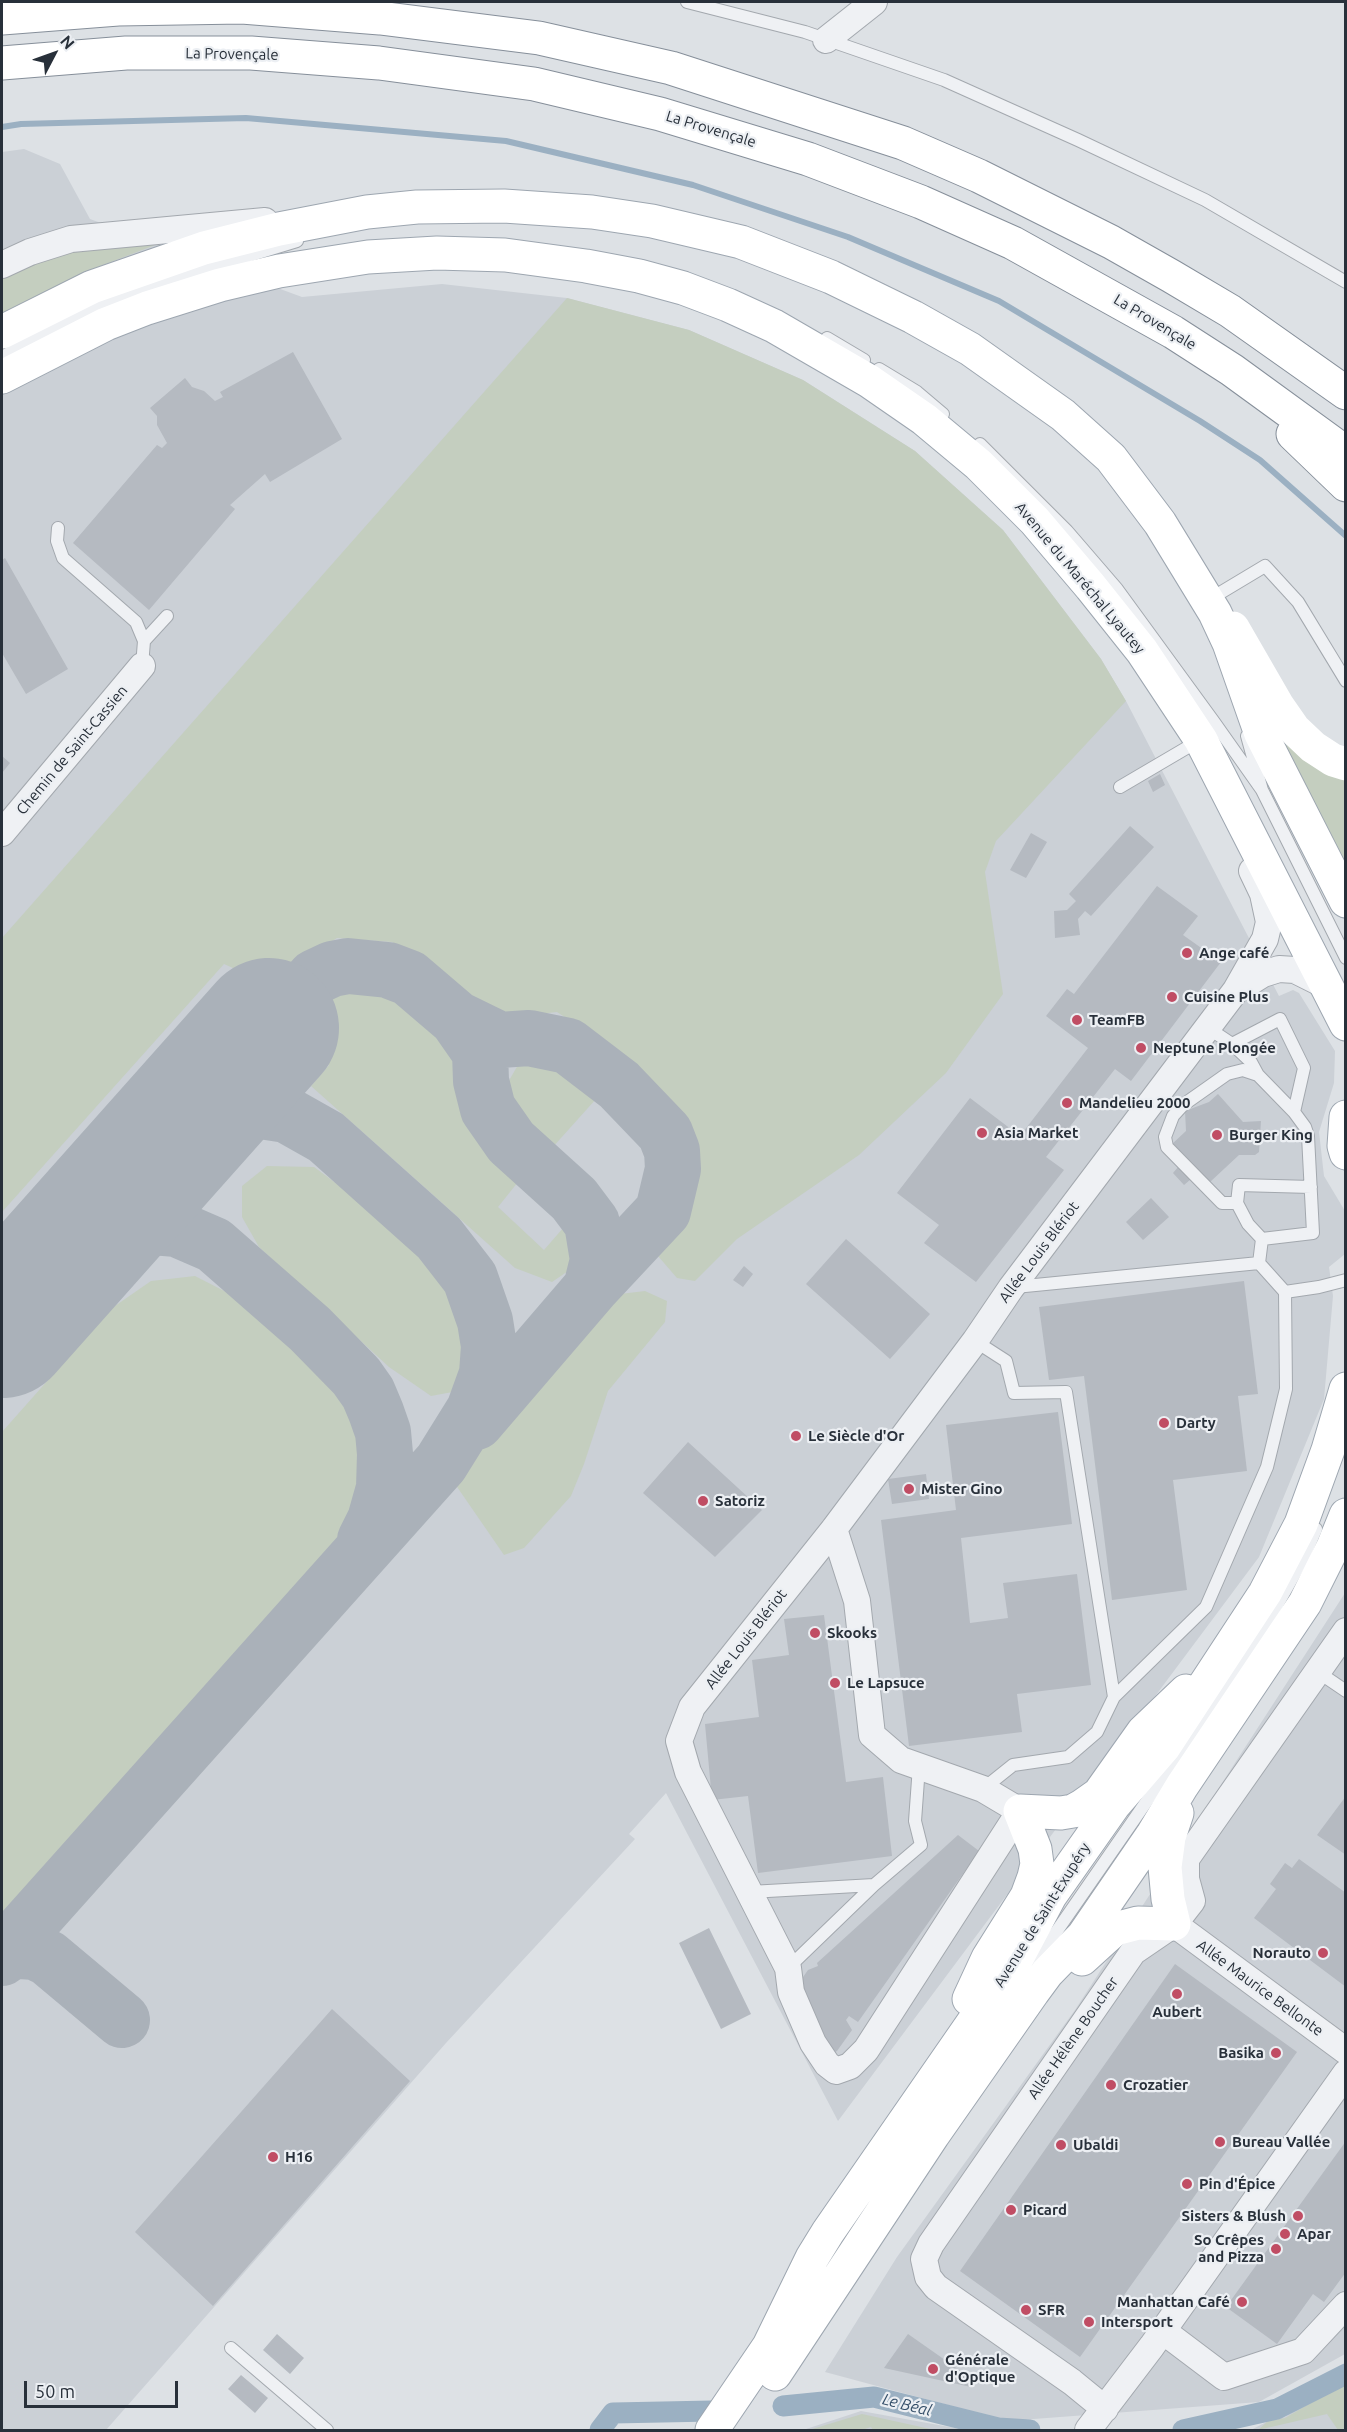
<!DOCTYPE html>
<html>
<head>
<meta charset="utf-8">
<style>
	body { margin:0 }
	#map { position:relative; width:1347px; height:2432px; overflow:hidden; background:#dde1e5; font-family:Ubuntu,sans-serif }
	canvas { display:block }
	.frame { position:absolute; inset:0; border:3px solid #28303a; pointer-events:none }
	.north { position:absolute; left:24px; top:24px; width:60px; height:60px; -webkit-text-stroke:4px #eceff3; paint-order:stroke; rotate:49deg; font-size:16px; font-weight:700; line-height:24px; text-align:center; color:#28303a }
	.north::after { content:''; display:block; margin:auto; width:21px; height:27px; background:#28303a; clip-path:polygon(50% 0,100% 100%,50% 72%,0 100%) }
	.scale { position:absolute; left:24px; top:2381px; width:154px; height:27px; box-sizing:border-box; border:3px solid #28303a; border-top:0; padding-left:8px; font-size:18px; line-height:21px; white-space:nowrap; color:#28303a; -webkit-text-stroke:4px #eceff3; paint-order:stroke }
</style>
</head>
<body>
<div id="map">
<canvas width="1347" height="2432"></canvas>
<div class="frame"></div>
<div class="north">N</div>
<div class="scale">50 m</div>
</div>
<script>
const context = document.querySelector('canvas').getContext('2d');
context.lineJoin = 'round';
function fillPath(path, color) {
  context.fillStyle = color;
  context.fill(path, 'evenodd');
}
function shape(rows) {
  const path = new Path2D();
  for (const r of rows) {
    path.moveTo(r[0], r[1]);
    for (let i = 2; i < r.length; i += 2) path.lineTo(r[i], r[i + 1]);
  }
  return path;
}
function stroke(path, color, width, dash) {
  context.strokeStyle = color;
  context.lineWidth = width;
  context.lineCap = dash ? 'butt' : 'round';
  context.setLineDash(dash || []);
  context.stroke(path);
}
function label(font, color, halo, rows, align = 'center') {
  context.font = font + ' Ubuntu,sans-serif';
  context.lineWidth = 4.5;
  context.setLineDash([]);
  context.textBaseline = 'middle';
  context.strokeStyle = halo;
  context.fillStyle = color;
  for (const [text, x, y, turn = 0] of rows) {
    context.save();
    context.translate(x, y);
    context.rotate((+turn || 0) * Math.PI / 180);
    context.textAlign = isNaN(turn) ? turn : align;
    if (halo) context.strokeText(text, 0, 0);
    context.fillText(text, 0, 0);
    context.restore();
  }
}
const built = shape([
	[24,149,60,164,90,219,302,297,442,284,567,298,689,330,803,380,915,451,1003,530,1101,659,1126,701,1279,996,1293,990,1299,993,1335,1051,1334,1083,1319,1132,1324,1176,1345,1211,1345,1254,1329,1267,1333,1296,1324,1399,1259,1557,838,2121,666,1793,629,1834,635,1839,446,2043,106,2430,2,2430,2,152],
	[1345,1593,1345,2354,1259,2402,1007,2421,825,2372,897,2257,1075,2010],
	[1345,2380,1345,2430,1251,2430,1268,2421,1285,2417],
	[861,2411,966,2430,803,2430]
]);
const green = shape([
	[176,237,90,270,2,313,2,275,71,248],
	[567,298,689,330,803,380,915,451,1003,530,1101,659,1126,701,996,841,985,872,1003,994,946,1073,859,1155,737,1239,695,1281,677,1278,658,1256,693,1203,700,1152,677,1109,621,1054,557,1012,512,1017,484,1006,392,942,337,938,268,984,224,964,2,1212,2,938],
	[1288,744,1345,774,1345,885,1283,747],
	[368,991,401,1000,455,1048,463,1108,478,1141,518,1182,498,1207,544,1250,564,1227,573,1243,574,1267,552,1282,515,1268,311,1086,329,1065,297,1035,335,996],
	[518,1065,550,1066,575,1079,596,1099,552,1148,524,1124,511,1104,507,1084],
	[267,1166,314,1167,390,1223,440,1273,465,1323,465,1360,458,1391,431,1396,389,1367,259,1247,242,1217,242,1186],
	[195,1276,238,1298,297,1348,340,1396,360,1444,360,1489,342,1535,2,1919,2,1432,112,1308,151,1281],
	[645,1291,667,1301,665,1322,608,1391,584,1464,571,1496,524,1548,504,1555,453,1481,620,1294],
	[1345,2383,1345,2430,1338,2430,1327,2414,1258,2430,1268,2421,1285,2418],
	[862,2414,935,2430,873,2430,871,2427,862,2430,809,2430]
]);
const stream = shape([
	[2,127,21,124,246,118,506,141,693,185,848,237,999,301,1200,421,1260,460,1346,536]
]);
const canal = shape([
	[783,2406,874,2397,998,2428,1030,2430],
	[600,2430,613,2413,712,2411],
	[1183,2430,1277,2409,1346,2374]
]);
const taxiway = shape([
	[269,1028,315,977,332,969,348,966,388,970,409,978,457,1019],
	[80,1239,140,1226,177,1229,214,1245,310,1329,356,1376,368,1393,376,1412,383,1432,385,1454,384,1488,375,1520,365,1540],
	[476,1422,591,1288,663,1211,673,1169,672,1151,665,1133,619,1085,568,1046,529,1038,500,1040,457,1019,480,1052,481,1081,488,1109,511,1142,574,1199,592,1223,598,1260,591,1288],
	[2,1954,441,1463,474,1410,487,1374,489,1346,485,1321,470,1278,439,1238,326,1137,287,1115,248,1109,208,1117,158,1151],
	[2,1958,8,1953,20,1951,35,1952,48,1958,122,2020]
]);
const runway = shape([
	[2,1328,269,1028]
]);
const building = shape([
	[293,352,342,439,270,482,265,474,230,505,235,509,149,610,73,543,157,445,162,448,167,443,157,425,157,416,150,408,185,378,192,387,204,391,215,401,223,397,220,392],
	[5,558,68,669,26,694,2,653,2,560],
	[2,756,10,763,2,773],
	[1160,774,1165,785,1153,792,1148,781],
	[1130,826,1154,847,1091,916,1085,911,1078,919,1080,935,1055,938,1054,911,1067,910,1076,901,1069,894],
	[1031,833,1047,842,1026,878,1010,870],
	[1157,886,1198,916,1183,935,1221,962,1131,1081,1115,1069,1046,1157,1064,1170,976,1282,924,1243,939,1225,897,1193,970,1098,1020,1136,1088,1048,1046,1016,1067,989,1074,994],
	[1218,1094,1243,1122,1261,1121,1259,1152,1255,1155,1239,1155,1210,1182,1171,1145,1186,1131,1185,1111,1209,1102],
	[1179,1166,1191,1179,1184,1185,1173,1173],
	[1151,1198,1169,1217,1143,1240,1126,1222],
	[846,1239,930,1314,890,1359,806,1284],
	[744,1266,753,1274,743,1287,733,1280],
	[1244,1281,1258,1394,1238,1396,1247,1471,1173,1480,1187,1590,1112,1600,1084,1376,1049,1380,1039,1307],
	[1058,1412,1072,1524,961,1538,970,1623,1008,1618,1003,1583,1077,1574,1091,1685,1017,1694,1022,1732,909,1746,881,1520,956,1510,946,1425],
	[688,1442,762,1510,715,1557,643,1493],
	[926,1474,929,1499,892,1504,888,1479],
	[824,1615,846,1782,883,1777,892,1856,758,1873,748,1796,712,1800,705,1724,759,1717,752,1660,789,1655,784,1619],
	[1346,1796,1346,1855,1317,1835],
	[958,1835,979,1851,858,2022,849,2016,846,2020,852,2030,837,2051,827,2056,794,1990,808,1970,818,1966,817,1963],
	[1299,1859,1346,1893,1346,1987,1254,1918,1276,1889,1270,1884,1285,1863,1292,1868],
	[709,1928,751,2014,721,2029,679,1943],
	[1175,1964,1297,2052,1080,2357,960,2271],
	[332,2009,410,2081,213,2306,135,2232],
	[1346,2141,1346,2272,1324,2302,1313,2294,1277,2344,1226,2307],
	[277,2334,304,2358,290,2374,263,2350],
	[908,2334,975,2381,971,2387,884,2368],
	[241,2375,268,2398,255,2413,228,2389]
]);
const service = shape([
	[687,2,805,32,944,80,1078,140,1205,200,1346,282],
	[827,338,864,360],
	[2,357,63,323,119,299,169,280,297,241],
	[879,369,917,392,943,414],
	[980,444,1067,531,1117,589,1214,722,1262,790,1346,958],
	[58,528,57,541,63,558,136,622,144,641,142,666],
	[1215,596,1265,566,1298,602,1346,681],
	[144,641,167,616],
	[1247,736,1262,790],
	[1120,787,1200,740],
	[1208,1028,1232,1044,1251,1062,1258,1075,1294,1112,1305,1127,1308,1136,1313,1233,1262,1239,1259,1263],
	[1232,1044,1280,1019,1304,1068,1294,1112],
	[1237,1203,1222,1203,1167,1147,1165,1137,1173,1116,1183,1105,1227,1074,1243,1070,1258,1075],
	[1262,1239,1248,1224,1237,1203,1239,1185,1311,1187],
	[1285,1292,1319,1287,1346,1280],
	[975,1341,1006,1361,1014,1393,1066,1392,1114,1697],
	[1318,1672,1346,1691],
	[983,1789,1013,1765,1068,1757,1097,1732,1114,1697,1206,1607,1267,1467,1286,1389,1285,1292,1259,1263,1015,1287],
	[750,1892,874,1885,921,1845,915,1821,919,1766],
	[788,1968,874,1885],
	[1027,1974,1219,1697,1272,1614,1303,1559,1316,1529],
	[231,2348,327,2430]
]);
const minor = shape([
	[826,40,874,2],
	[2,265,30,252,71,239,265,221],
	[2,833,142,666],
	[1239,989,1263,974,1279,969,1295,970,1327,986],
	[834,1529,857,1601,872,1735,901,1760,983,1789,1020,1811,866,2050,850,2066,836,2071,827,2064,813,2043,791,1992,788,1968,688,1772,679,1741,692,1707,834,1529,975,1341,1011,1288,1236,990,1265,939,1269,922,1263,894,1252,871],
	[1174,1924,1346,2051],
	[1163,2331,1224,2377,1303,2351,1346,2305],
	[1105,2409,1072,2382,936,2287,928,2277,924,2259,931,2244,1133,1952,1174,1924,1192,1901,1186,1879,1186,1859,1346,1631],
	[1088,2430,1152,2346,1346,2073]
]);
const secondary = shape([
	[1233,628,1278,706,1294,729,1313,747,1333,760,1346,764]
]);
const primary = shape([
	[2,332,92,287,204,248,279,229,367,212,417,207,504,206,592,212,652,221,741,242,831,277,913,317,970,349,1063,415,1111,458,1160,523,1215,613,1229,643,1261,734,1346,901],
	[2,377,106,324,147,308,220,285,279,271,368,257,437,253,505,255,586,266,639,276,683,288,728,305,774,326,869,381,924,419,978,464,1035,521,1091,587,1142,651,1201,740,1346,1024],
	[1346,1117,1344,1146,1346,1153],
	[1082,1959,1115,1929,1138,1923,1174,1924,1168,1899,1165,1867,1169,1837,1177,1813],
	[969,1999,988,1958,1027,1896,1034,1877,1037,1864,1035,1849,1020,1811,1061,1813,1073,1811,1082,1806,1099,1794,1143,1732,1186,1691],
	[775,2374,933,2135,1033,1992,1047,1973,1083,1936,1153,1834,1182,1786,1305,1603,1333,1547,1346,1515],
	[712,2430,769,2346,812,2258,828,2232,1015,1962,1050,1896,1114,1805,1164,1747,1265,1593,1301,1524,1328,1450,1346,1389]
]);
const motorway = shape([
	[2,18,118,9,242,7,380,18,539,38,671,68,903,143,979,176,1111,242,1171,276,1230,311,1346,393],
	[2,63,126,53,251,53,379,63,534,84,660,114,808,159,921,202,1013,243,1173,332,1232,370,1346,453],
	[1293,434,1346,485]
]);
const markers = [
	[1187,953,6,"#c04d64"],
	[1172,997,6,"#c04d64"],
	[1077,1020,6,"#c04d64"],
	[1141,1048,6,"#c04d64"],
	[1067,1103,6,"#c04d64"],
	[982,1133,6,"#c04d64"],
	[1217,1135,6,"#c04d64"],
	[1164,1423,6,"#c04d64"],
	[796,1436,6,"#c04d64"],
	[909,1489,6,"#c04d64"],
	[703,1501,6,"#c04d64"],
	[815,1633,6,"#c04d64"],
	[835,1683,6,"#c04d64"],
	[1323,1953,6,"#c04d64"],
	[1177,1994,6,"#c04d64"],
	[1276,2053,6,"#c04d64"],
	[1111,2085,6,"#c04d64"],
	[1220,2142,6,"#c04d64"],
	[1061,2145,6,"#c04d64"],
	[273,2157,6,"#c04d64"],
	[1187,2184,6,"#c04d64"],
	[1011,2210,6,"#c04d64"],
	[1298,2216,6,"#c04d64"],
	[1285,2234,6,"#c04d64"],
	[1276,2249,6,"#c04d64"],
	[1242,2302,6,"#c04d64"],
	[1026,2310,6,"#c04d64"],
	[1089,2322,6,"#c04d64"],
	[933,2369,6,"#c04d64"]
];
const streetNames = [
	["La Provençale",232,54,1],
	["La Provençale",711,129,17],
	["La Provençale",1155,322,31],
	["Avenue du Maréchal Lyautey",1080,578,50],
	["Chemin de Saint-Cassien",72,750,-50],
	["Allée Louis Blériot",1039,1252,-53],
	["Allée Louis Blériot",746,1639,-52],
	["Avenue de Saint-Exupéry",1042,1915,-58],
	["Allée Maurice Bellonte",1260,1988,36],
	["Allée Hélène Boucher",1073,2038,-55]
];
const poiNames = [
	["Ange café",1199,953],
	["Cuisine Plus",1184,997],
	["TeamFB",1089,1020],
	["Neptune Plongée",1153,1048],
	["Mandelieu 2000",1079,1103],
	["Asia Market",994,1133],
	["Burger King",1229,1135],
	["Darty",1176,1423],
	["Le Siècle d'Or",808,1436],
	["Mister Gino",921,1489],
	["Satoriz",715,1501],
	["Skooks",827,1633],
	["Le Lapsuce",847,1683],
	["Norauto",1311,1953,"right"],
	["Aubert",1177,2012,"center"],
	["Basika",1264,2053,"right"],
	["Crozatier",1123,2085],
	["Bureau Vallée",1232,2142],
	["Ubaldi",1073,2145],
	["H16",285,2157],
	["Pin d'Épice",1199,2184],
	["Picard",1023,2210],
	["Sisters & Blush",1286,2216,"right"],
	["Apar",1297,2234],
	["So Crêpes",1264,2240,"right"],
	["and Pizza",1264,2257,"right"],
	["Manhattan Café",1230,2302,"right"],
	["SFR",1038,2310],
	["Intersport",1101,2322],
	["Générale",945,2360],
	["d'Optique",945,2377]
];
const waterNames = [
	["Le Béal",907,2405,14]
];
fillPath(built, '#cbd0d6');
fillPath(green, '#c4cebf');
stroke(stream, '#9bb0c2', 6);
stroke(canal, '#9bb0c2', 21);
stroke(taxiway, '#aab1b9', 56);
stroke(runway, '#aab1b9', 140);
fillPath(building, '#b5bac1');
stroke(service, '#a3a8ae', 14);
stroke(minor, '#a3a8ae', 28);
stroke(primary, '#9da6b0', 35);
stroke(motorway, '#868f9a', 35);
stroke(service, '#eff1f4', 12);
stroke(minor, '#eff1f4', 26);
stroke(secondary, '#fff', 33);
stroke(primary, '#fff', 33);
stroke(motorway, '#fff', 33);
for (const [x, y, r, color] of markers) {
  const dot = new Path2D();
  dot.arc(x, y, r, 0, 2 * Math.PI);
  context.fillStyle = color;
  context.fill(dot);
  stroke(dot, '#eceff3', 2);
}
label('15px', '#28303a', '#eceff3', streetNames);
label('bold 15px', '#28303a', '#eceff3', poiNames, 'left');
label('italic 16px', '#36506a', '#eceff3', waterNames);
</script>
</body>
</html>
